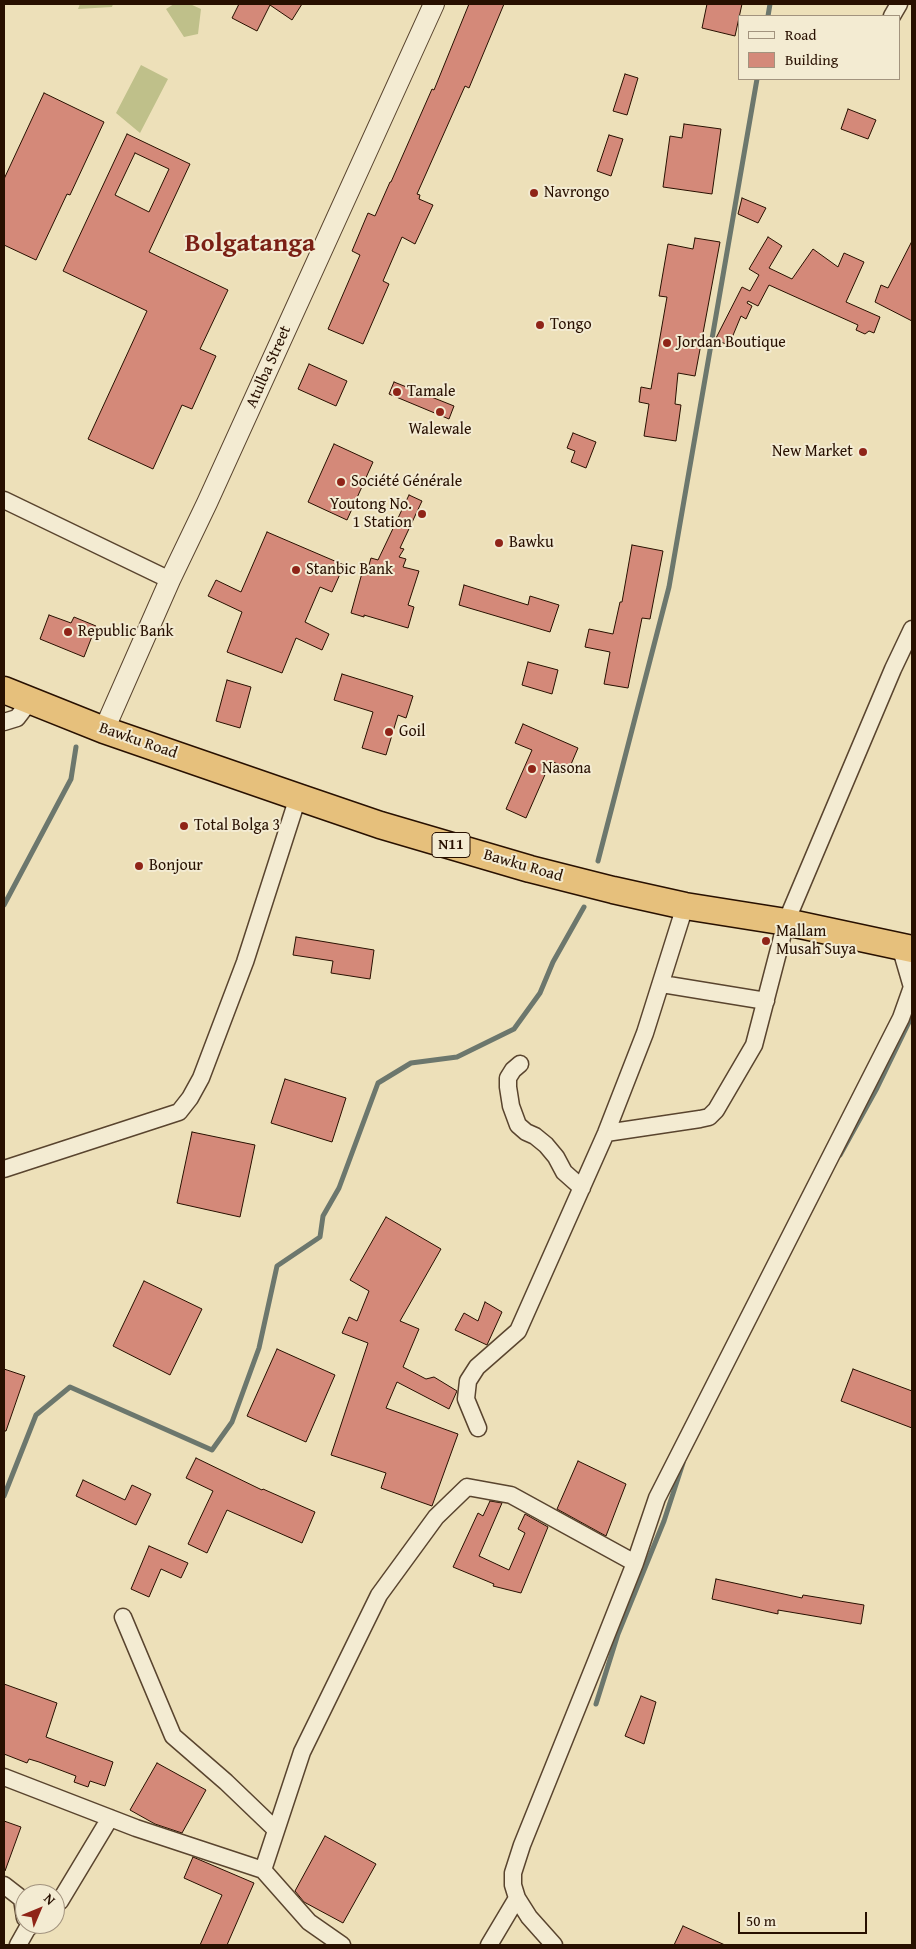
<!DOCTYPE html>
<html>
<head>
<meta charset="utf-8">
<style>
	body { margin:0 }
	#map { position:relative; width:916px; height:1949px; overflow:hidden; background:#ede0b9; font-family:"Gentium Book Plus",serif }
	canvas { display:block }
	.frame { position:absolute; inset:0; border:5px solid #281000; pointer-events:none }
	.legend { position:absolute; left:738px; top:15px; width:162px; height:65px; box-sizing:border-box; background:#f3ebd2; border:1px solid #a2937e; margin:0; padding:6px 9px; list-style:none; font-size:15px; color:#281000 }
	.legend li { display:flex; align-items:center; gap:10px; height:25px }
	.legend b { width:25px; border:1px solid #a2937e }
	.north { position:absolute; left:15px; top:1884px; width:50px; height:50px; box-sizing:border-box; background:#f3ebd2; border:1px solid #a2937e; border-radius:50%; rotate:45deg; font-size:14px; font-weight:700; line-height:20px; text-align:center; color:#281000 }
	.north::after { content:''; display:block; margin:auto; width:18px; height:22px; background:#8f2418; clip-path:polygon(50% 0,100% 100%,50% 72%,0 100%) }
	.scale { position:absolute; left:738px; top:1912px; width:129px; height:22px; box-sizing:border-box; border:2px solid #281000; border-top:0; padding-left:6px; font-size:15px; line-height:18px; white-space:nowrap; color:#281000; -webkit-text-stroke:4px #f3ebd2; paint-order:stroke }
</style>
</head>
<body>
<div id="map">
<canvas width="916" height="1949"></canvas>
<div class="frame"></div>
<ul class="legend">
<li><b style="height:6px;background:#f3ebd2"></b>Road</li>
<li><b style="height:14px;background:#d48979"></b>Building</li>
</ul>
<div class="north">N</div>
<div class="scale">50 m</div>
</div>
<script>
const context = document.querySelector('canvas').getContext('2d');
context.lineJoin = 'round';
function fillPath(path, color) {
  context.fillStyle = color;
  context.fill(path, 'evenodd');
}
function shape(rows) {
  const path = new Path2D();
  for (const r of rows) {
    path.moveTo(r[0], r[1]);
    for (let i = 2; i < r.length; i += 2) path.lineTo(r[i], r[i + 1]);
  }
  return path;
}
function stroke(path, color, width, dash) {
  context.strokeStyle = color;
  context.lineWidth = width;
  context.lineCap = dash ? 'butt' : 'round';
  context.setLineDash(dash || []);
  context.stroke(path);
}
function label(font, color, halo, rows, align = 'center') {
  context.font = font + ' "Gentium Book Plus",serif';
  context.lineWidth = 4;
  context.setLineDash([]);
  context.textBaseline = 'middle';
  context.strokeStyle = halo;
  context.fillStyle = color;
  for (const [text, x, y, turn = 0] of rows) {
    context.save();
    context.translate(x, y);
    context.rotate((+turn || 0) * Math.PI / 180);
    context.textAlign = isNaN(turn) ? turn : align;
    if (halo) context.strokeText(text, 0, 0);
    context.fillText(text, 0, 0);
    context.restore();
  }
}
const green = shape([
	[80,4,113,4,112,7,78,9],
	[174,4,190,4,201,9,198,34,184,37,166,9],
	[141,65,168,79,140,133,116,113]
]);
const stream = shape([
	[768,16,770,4],
	[598,861,669,587,757,79],
	[4,905,71,779,76,747],
	[840,1155,877,1088,912,1016],
	[4,1496,36,1415,70,1387,212,1450,232,1422,259,1348,277,1266,320,1237,323,1216,339,1188,378,1083,411,1063,457,1057,514,1029,540,993,553,962,584,907],
	[596,1704,618,1634,664,1521,683,1463]
]);
const building = shape([
	[239,4,302,4,292,20,270,5,257,31,232,18,239,4],
	[469,4,504,4,469,88,465,86,417,194,420,195,419,199,433,205,415,244,402,237,383,281,389,284,363,344,328,329,360,255,352,251,368,213,375,216,390,182,391,182,432,89,434,90,469,4],
	[707,4,742,4,735,36,702,28,707,4],
	[625,74,638,78,627,115,613,111,625,74],
	[44,93,104,122,70,195,67,194,36,260,4,245,4,179,44,93],
	[848,109,876,120,868,139,841,129,848,109],
	[684,124,721,129,712,194,663,187,670,136,682,138,684,124],
	[127,134,190,164,149,252,228,290,200,349,216,356,192,409,182,405,153,469,88,439,147,311,63,271,127,134],
	[135,153,169,169,149,212,115,195,135,153],
	[609,135,623,139,611,176,597,171,609,135],
	[742,198,766,208,758,223,738,214,742,198],
	[768,237,782,246,769,268,792,279,813,249,838,267,844,253,864,262,846,302,880,317,874,333,869,331,865,334,856,330,858,325,769,285,758,306,748,301,747,303,752,306,746,319,741,316,729,345,715,340,742,287,750,291,759,275,749,269,768,237],
	[695,238,720,242,695,376,678,373,675,404,681,405,676,441,644,436,649,404,639,402,641,387,651,389,667,297,659,296,668,244,693,249,695,238],
	[912,241,912,321,875,302,881,285,888,288,912,241],
	[309,364,347,381,336,406,298,389,309,364],
	[394,382,454,406,449,419,389,394,394,382],
	[573,433,596,442,586,468,571,462,575,451,567,448,573,433],
	[334,444,373,462,347,520,308,502,334,444],
	[409,495,422,501,400,548,404,549,399,557,406,559,403,567,419,571,408,605,414,607,408,628,364,615,364,617,351,613,362,573,366,575,371,558,378,560,409,495],
	[267,532,344,565,332,592,320,587,305,622,329,634,322,650,296,638,282,673,227,652,242,612,208,596,216,580,241,592,267,532],
	[632,545,663,551,650,619,642,618,628,688,604,684,610,652,585,647,589,629,613,634,620,602,622,602,632,545],
	[464,585,528,605,530,596,559,605,550,632,459,605,464,585],
	[49,615,71,623,74,617,96,626,84,657,40,639,49,615],
	[528,662,558,670,552,694,522,685,528,662],
	[342,674,413,696,406,718,398,715,386,755,362,748,373,712,334,700,342,674],
	[227,680,251,687,240,728,216,721,227,680],
	[523,724,578,748,569,769,551,761,526,818,506,809,532,750,515,743,523,724],
	[296,937,374,950,370,979,331,973,333,961,293,955,296,937],
	[285,1079,346,1098,332,1142,271,1123,285,1079],
	[192,1132,255,1145,240,1217,177,1203,192,1132],
	[386,1217,441,1249,400,1321,419,1329,403,1367,426,1379,434,1377,457,1391,449,1409,397,1382,386,1408,458,1434,432,1506,381,1488,386,1473,331,1455,368,1343,342,1333,349,1317,357,1321,369,1291,350,1280,386,1217],
	[144,1281,202,1309,170,1375,113,1346,144,1281],
	[485,1302,502,1312,487,1345,455,1330,464,1313,478,1321,485,1302],
	[277,1349,335,1375,306,1442,247,1416,277,1349],
	[4,1369,25,1376,6,1431,4,1431,4,1369],
	[853,1369,912,1391,912,1428,841,1401,853,1369],
	[196,1458,262,1490,263,1489,315,1512,302,1543,227,1510,207,1553,188,1544,213,1491,186,1478,196,1458],
	[578,1461,626,1484,606,1536,557,1509,578,1461],
	[83,1480,125,1500,132,1485,151,1494,136,1525,76,1496,83,1480],
	[490,1501,502,1503,479,1556,509,1570,525,1533,518,1529,525,1514,548,1527,521,1593,493,1586,494,1584,453,1567,478,1513,483,1516,490,1501],
	[149,1546,188,1563,181,1578,161,1569,149,1597,131,1589,149,1546],
	[716,1579,802,1598,803,1595,864,1605,861,1624,778,1610,778,1614,712,1599,716,1579],
	[4,1684,57,1703,46,1737,113,1762,105,1786,90,1781,88,1787,74,1782,76,1776,39,1762,29,1759,27,1763,4,1754,4,1684],
	[641,1696,656,1702,644,1744,625,1736,641,1696],
	[157,1763,206,1790,182,1833,155,1824,130,1810,157,1763],
	[4,1821,21,1827,5,1871,4,1871,4,1821],
	[325,1836,376,1864,343,1923,304,1902,295,1891,325,1836],
	[193,1857,254,1883,227,1945,200,1945,222,1895,184,1878,193,1857],
	[683,1926,725,1945,674,1945,683,1926]
]);
const minor = shape([
	[892,16,899,4],
	[4,500,170,580],
	[4,722,17,718,30,701],
	[662,984,766,1001],
	[520,1064,513,1070,508,1078,508,1087,511,1106,518,1125,526,1132,535,1136,546,1145,556,1157,564,1172,582,1188],
	[606,1133,700,1119,709,1117,716,1110,754,1045,786,922,893,669,912,629],
	[4,1169,179,1112,190,1098,201,1078,245,962,298,797],
	[478,1428,466,1399,468,1381,477,1367,518,1331,606,1133,645,1033,685,906],
	[123,1617,173,1736,226,1782,275,1829],
	[4,1777,136,1828,263,1870,309,1922,342,1945],
	[263,1870,302,1752,379,1595,436,1517,467,1487,511,1495,635,1563],
	[4,1885,22,1899,25,1918],
	[55,1905,60,1901,110,1818],
	[18,1945,27,1929,33,1924],
	[489,1945,517,1898],
	[554,1945,529,1917,517,1898,513,1885,513,1873,522,1845,597,1659,635,1563,657,1498,901,1018,912,987,900,946]
]);
const tertiary = shape([
	[104,730,170,580,207,503,434,4]
]);
const trunk = shape([
	[4,690,104,730,298,797,380,825,530,869,613,890,685,906,786,922,912,949]
]);
const markers = [
	[534,193,5,"#8f2418"],
	[540,325,5,"#8f2418"],
	[667,343,5,"#8f2418"],
	[397,392,5,"#8f2418"],
	[440,412,5,"#8f2418"],
	[863,452,5,"#8f2418"],
	[341,482,5,"#8f2418"],
	[422,514,5,"#8f2418"],
	[499,543,5,"#8f2418"],
	[296,570,5,"#8f2418"],
	[68,632,5,"#8f2418"],
	[389,732,5,"#8f2418"],
	[532,769,5,"#8f2418"],
	[184,826,5,"#8f2418"],
	[139,866,5,"#8f2418"],
	[766,941,5,"#8f2418"]
];
const shields = [
	[451,845,38]
];
const shieldNames = [
	["N11",451,845]
];
const poiNames = [
	["Navrongo",544,193],
	["Tongo",550,325],
	["Jordan Boutique",677,343],
	["Tamale",407,392],
	["Walewale",440,430,"center"],
	["New Market",853,452,"right"],
	["Société Générale",351,482],
	["Youtong No.",412,505,"right"],
	["1 Station",412,523,"right"],
	["Bawku",509,543],
	["Stanbic Bank",306,570],
	["Republic Bank",78,632],
	["Goil",399,732],
	["Nasona",542,769],
	["Total Bolga 3",194,826],
	["Bonjour",149,866],
	["Mallam",776,932],
	["Musah Suya",776,950]
];
const streetNames = [
	["Atulba Street",269,367,-66],
	["Bawku Road",138,741,19],
	["Bawku Road",523,866,16]
];
const townNames = [
	["Bolgatanga",250,244]
];
fillPath(green, '#bfc08a');
stroke(stream, '#6c776d', 5);
fillPath(building, '#d48979');
stroke(building, '#281000', 1);
stroke(minor, '#59442e', 19);
stroke(tertiary, '#59442e', 22);
stroke(trunk, '#281000', 29);
stroke(minor, '#f3ebd2', 16);
stroke(tertiary, '#f3ebd2', 20);
stroke(trunk, '#e6c07c', 26);
for (const [x, y, r, color] of markers) {
  const dot = new Path2D();
  dot.arc(x, y, r, 0, 2 * Math.PI);
  context.fillStyle = color;
  context.fill(dot);
  stroke(dot, '#f3ebd2', 2);
}
for (const [x, y, w] of shields) {
  const box = new Path2D();
  box.roundRect(x - w / 2, y - 12.5, w, 25, 4);
  context.fillStyle = '#f3ebd2';
  context.fill(box);
  stroke(box, '#281000', 1);
}
label('bold 15px', '#281000', null, shieldNames);
label('16px', '#281000', '#f3ebd2', poiNames, 'left');
label('16px', '#281000', '#f3ebd2', streetNames);
label('bold 26px', '#7a1f14', '#f3ebd2', townNames);
</script>
</body>
</html>
